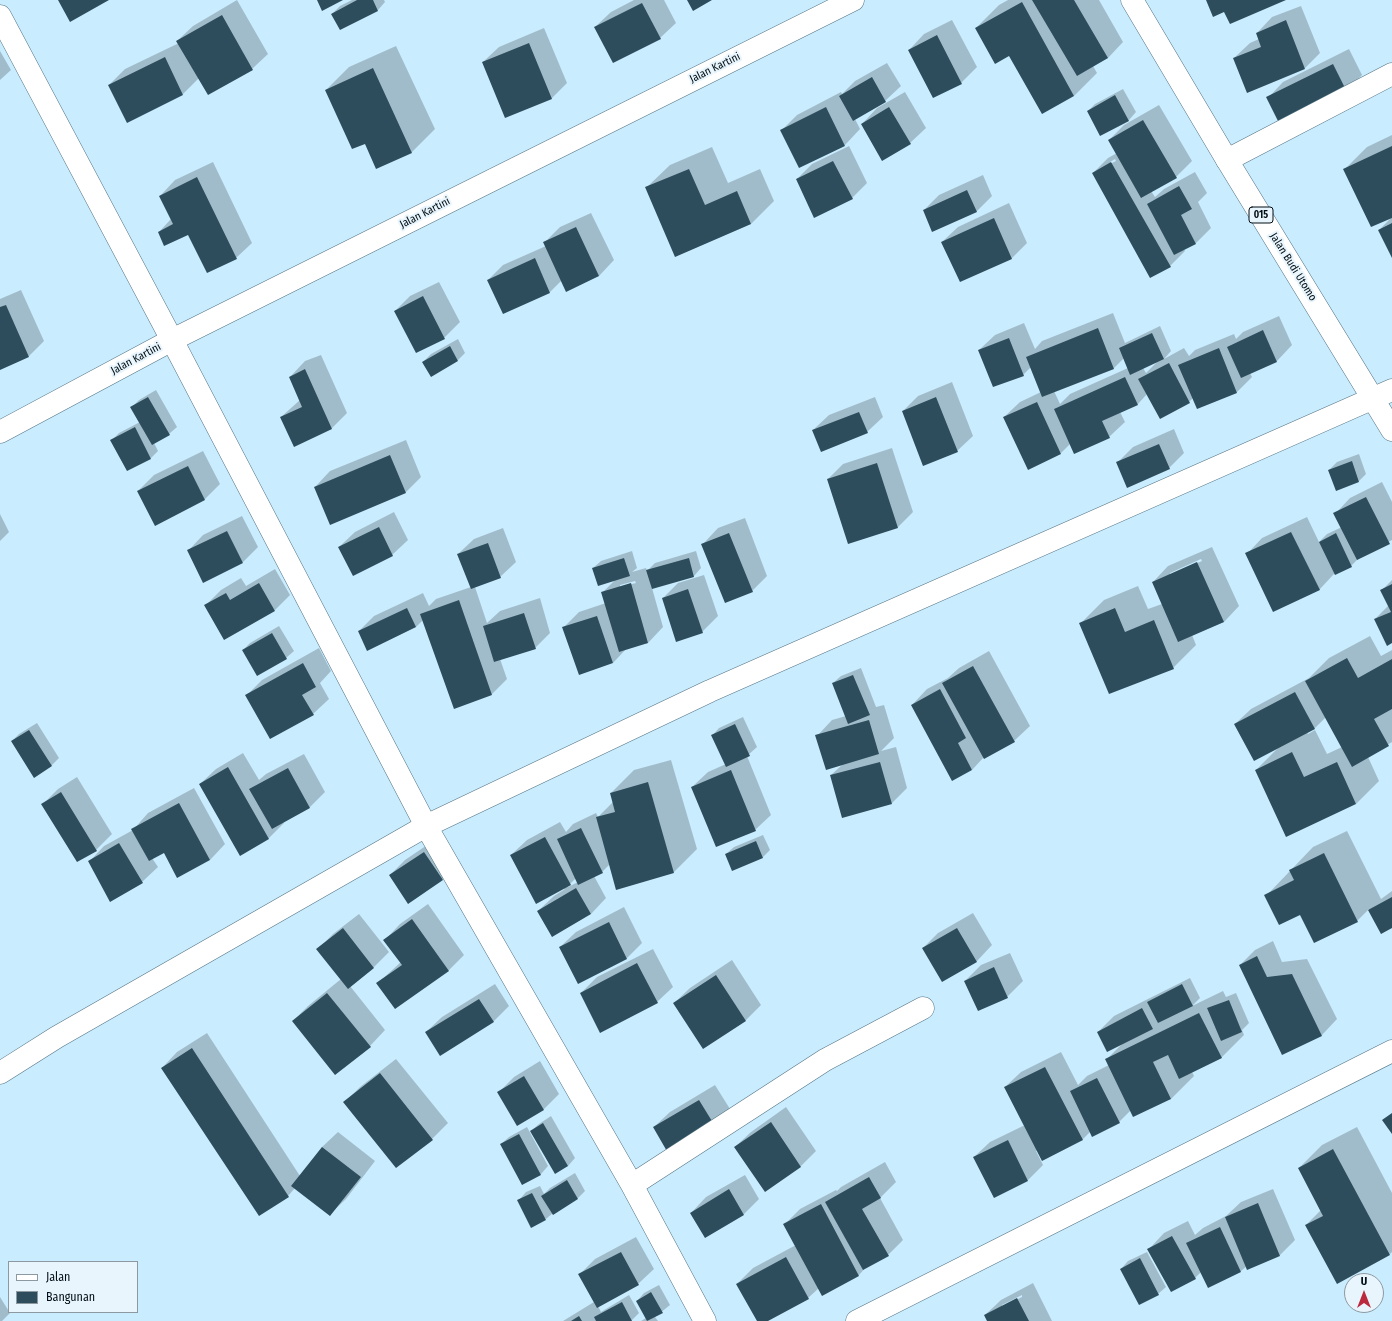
<!DOCTYPE html>
<html>
<head>
<meta charset="utf-8">
<style>
	body { margin:0 }
	#map { position:relative; width:1392px; height:1321px; overflow:hidden; background:#c9ecfe; font-family:"Fira Sans Condensed",sans-serif }
	canvas { display:block }
	.legend { position:absolute; left:8px; top:1261px; width:130px; height:52px; box-sizing:border-box; background:#e8f5fd; border:1px solid #8c99a0; margin:0; padding:5px 7px; list-style:none; font-size:12px; color:#030e14 }
	.legend li { display:flex; align-items:center; gap:8px; height:20px }
	.legend b { width:20px; border:1px solid #8c99a0 }
	.north { position:absolute; left:1344px; top:1273px; width:40px; height:40px; box-sizing:border-box; background:#e8f5fd; border:1px solid #8c99a0; border-radius:50%; rotate:0deg; font-size:11px; font-weight:700; line-height:16px; text-align:center; color:#030e14 }
	.north::after { content:''; display:block; margin:auto; width:14px; height:18px; background:#ba293d; clip-path:polygon(50% 0,100% 100%,50% 72%,0 100%) }
</style>
</head>
<body>
<div id="map">
<canvas width="1392" height="1321"></canvas>
<ul class="legend">
<li><b style="height:5px;background:#fff"></b>Jalan</li>
<li><b style="height:11px;background:#2e4d5c"></b>Bangunan</li>
</ul>
<div class="north">U</div>
</div>
<script>
const context = document.querySelector('canvas').getContext('2d');
context.lineJoin = 'round';
function fillPath(path, color) {
  context.fillStyle = color;
  context.fill(path, 'evenodd');
}
function shape(rows) {
  const path = new Path2D();
  for (const r of rows) {
    path.moveTo(r[0], r[1]);
    for (let i = 2; i < r.length; i += 2) path.lineTo(r[i], r[i + 1]);
  }
  return path;
}
function stroke(path, color, width, dash) {
  context.strokeStyle = color;
  context.lineWidth = width;
  context.lineCap = dash ? 'butt' : 'round';
  context.setLineDash(dash || []);
  context.stroke(path);
}
function label(font, color, halo, rows, align = 'center') {
  context.font = font + ' "Fira Sans Condensed",sans-serif';
  context.lineWidth = 4;
  context.setLineDash([]);
  context.textBaseline = 'middle';
  context.strokeStyle = halo;
  context.fillStyle = color;
  for (const [text, x, y, turn = 0] of rows) {
    context.save();
    context.translate(x, y);
    context.rotate((+turn || 0) * Math.PI / 180);
    context.textAlign = isNaN(turn) ? turn : align;
    if (halo) context.strokeText(text, 0, 0);
    context.fillText(text, 0, 0);
    context.restore();
  }
}
const shadow = shape([
	[237,0,268,54,252,69,199,78,183,94,128,121,109,85,125,69,179,43,177,41,193,26],
	[352,0,384,0,385,2,378,10,340,29,332,14,340,6],
	[634,0,664,0,676,23,660,38,595,27,611,12],
	[1008,0,1099,0,1123,42,1108,58,1093,66,1097,73,1074,96,1010,55,976,28,999,5],
	[1301,6,1320,53,1305,68,1234,58,1250,43,1259,39,1257,33,1272,17],
	[952,20,977,67,961,83,909,50,924,34],
	[544,28,567,83,551,99,483,62,499,47],
	[396,46,435,129,412,152,377,168,365,142,326,90,349,67],
	[1349,49,1362,75,1347,91,1268,98,1283,82],
	[0,51,11,70,0,80],
	[887,63,901,86,885,101,855,119,860,129,845,145,799,167,781,131,797,115,841,92,842,94,855,81],
	[1123,89,1136,112,1129,120,1101,135,1088,111,1095,104],
	[905,92,926,128,910,143,862,124,877,108],
	[1159,105,1192,161,1176,177,1151,191,1155,197,1164,189,1195,172,1207,193,1198,202,1211,228,1196,243,1184,249,1185,251,1170,266,1093,173,1108,158,1117,153,1109,140,1124,125],
	[1115,159,1116,161,1110,164,1110,162],
	[1392,135,1392,216,1344,170,1367,147],
	[849,146,867,183,852,198,797,179,812,164],
	[712,147,728,183,760,169,774,201,751,224,676,256,646,188,670,165],
	[213,162,252,243,236,258,188,233,159,232,171,219,160,196,175,180],
	[983,175,992,196,977,211,933,231,924,210,939,195],
	[1009,203,1027,243,1012,258,960,281,942,242,958,227],
	[591,213,614,260,599,276,567,290,562,280,550,292,503,313,488,280,503,265,546,246,544,243,560,227],
	[1392,217,1392,256,1379,230],
	[439,282,460,322,444,338,395,311,410,296],
	[21,290,44,341,29,356,0,369,0,299],
	[1113,313,1125,343,1160,326,1171,351,1164,359,1184,348,1189,356,1195,350,1234,334,1236,339,1243,332,1279,316,1292,345,1277,361,1250,373,1252,377,1237,392,1193,398,1189,402,1147,394,1138,404,1120,412,1125,422,1109,437,1070,444,1061,453,1004,417,1020,402,1041,392,1031,367,1023,375,979,350,995,335,1024,323,1035,349,1042,341],
	[1124,358,1128,368,1070,394,1060,404,1054,391,1113,369],
	[1157,362,1146,373,1143,368],
	[458,339,465,353,458,360,423,362,431,354],
	[321,355,347,413,332,428,294,445,281,417,300,400,290,377,305,361],
	[952,382,973,436,957,451,903,411,918,396],
	[156,390,177,427,169,434,154,443,158,451,151,458,127,470,111,441,119,433,140,422,132,407,139,400],
	[875,397,883,417,867,432,813,430,829,415],
	[1174,429,1184,453,1169,468,1118,462,1133,447],
	[406,440,421,477,406,492,315,487,330,471],
	[892,448,913,512,898,527,849,543,828,479,843,464],
	[203,451,220,484,204,500,138,491,154,475],
	[1359,454,1366,474,1359,481,1337,489,1329,470,1337,462],
	[1382,482,1392,502,1392,540,1359,558,1351,566,1334,574,1319,590,1247,554,1262,538,1307,517,1319,542,1327,534,1342,527,1335,514,1350,498],
	[394,512,408,540,392,555,339,547,355,532],
	[0,514,9,532,0,541],
	[242,516,258,547,243,562,188,551,203,535],
	[745,518,767,576,752,591,703,544,718,528],
	[503,528,516,562,500,577,475,587,487,623,500,611,540,598,550,633,535,648,500,659,507,679,492,694,454,707,423,620,416,627,367,650,359,631,374,616,423,593,429,606,436,599,471,587,458,554,474,539],
	[1212,547,1239,606,1224,622,1192,635,1196,645,1173,668,1081,623,1104,600,1138,586,1148,609,1162,604,1153,582,1168,566],
	[1201,559,1202,561,1170,575,1170,573],
	[632,551,637,568,632,572,646,568,647,571,655,563,696,551,701,568,694,576,652,588,663,627,648,643,627,648,613,663,563,628,579,612,606,603,603,592,615,580,593,568,601,561],
	[635,581,636,583,620,587,620,585],
	[275,569,290,595,275,610,205,606,221,590,241,578,246,586],
	[704,575,718,616,702,632,663,598,678,583],
	[1392,580,1392,642,1375,619,1389,605,1382,590],
	[279,626,294,651,286,658,243,650,250,643],
	[1370,636,1381,656,1392,650,1392,742,1368,757,1379,781,1356,804,1256,770,1278,748,1235,724,1251,709,1309,678,1329,658],
	[1326,717,1342,747,1327,754,1315,730,1308,734,1307,732,1315,728],
	[319,648,331,671,320,683,329,699,313,714,247,695,262,680],
	[989,651,1030,726,1014,741,984,757,972,770,912,705,927,689,948,678,959,668],
	[861,668,876,707,884,705,894,738,881,751,896,747,907,788,892,803,831,775,843,764,817,736,832,720,846,716,833,683,841,676],
	[743,717,757,747,747,756,771,815,755,830,692,787,708,772,726,764,712,736,719,728],
	[37,723,59,758,51,766,12,741,19,734],
	[243,753,259,780,266,774,304,754,325,792,309,808,283,822,284,823,268,839,200,784,216,769],
	[671,760,697,849,674,872,610,864,602,872,594,876,606,898,591,914,538,911,554,896,565,889,511,855,527,840,560,822,566,832,573,824,596,813,598,817,614,801,611,793,634,770],
	[576,878,578,882,568,887,567,887],
	[77,777,112,834,96,850,42,805,58,789],
	[194,788,225,844,210,860,164,851,152,858,158,867,142,882,89,862,104,846,133,830,148,813],
	[1347,831,1381,899,1392,891,1392,927,1382,933,1369,909,1357,921,1301,914,1266,896,1313,847],
	[763,835,770,850,762,858,726,854,734,847],
	[439,837,458,864,442,880,390,875,405,860],
	[428,904,464,955,449,970,395,1008,378,983,401,962,385,940,400,924],
	[624,907,642,943,627,958,578,982,560,947,576,932],
	[973,913,992,945,977,961,942,981,923,948,938,933],
	[359,914,389,952,373,968,350,986,385,1030,370,1046,293,1021,308,1006,341,979,318,949,333,934],
	[1273,941,1282,962,1307,959,1337,1019,1322,1035,1283,1054,1240,965,1255,950],
	[653,949,673,987,657,1002,581,993,597,977],
	[1010,953,1023,981,1007,997,965,981,981,965],
	[732,960,761,1005,746,1020,703,1048,674,1003,690,988],
	[1190,978,1200,998,1192,1006,1223,991,1226,997,1236,993,1249,1023,1242,1030,1244,1035,1221,1058,1192,1072,1194,1076,1171,1099,1131,1110,1119,1122,1091,1131,1083,1139,1043,1159,1038,1150,1036,1151,1043,1165,1028,1180,994,1197,974,1157,990,1142,1025,1125,1005,1087,1021,1072,1061,1052,1078,1085,1087,1076,1109,1065,1106,1060,1123,1043,1098,1032,1114,1016],
	[495,984,509,1006,493,1022,426,1032,442,1017],
	[207,1033,300,1176,322,1147,338,1132,375,1161,346,1199,330,1214,295,1188,288,1196,162,1068,177,1052],
	[396,1059,448,1123,432,1139,396,1167,345,1102,360,1087],
	[540,1061,559,1094,544,1109,518,1124,499,1092,514,1077],
	[715,1085,730,1109,668,1152,654,1127,670,1112],
	[786,1107,816,1151,800,1167,735,1147,751,1132],
	[551,1116,575,1158,568,1166,555,1173,531,1131,539,1124],
	[527,1127,548,1166,541,1174,522,1183,501,1144,509,1137],
	[1357,1127,1392,1193,1392,1252,1390,1254,1306,1225,1321,1210,1299,1168,1322,1145],
	[885,1162,896,1182,880,1198,903,1240,888,1255,867,1266,859,1275,823,1295,819,1288,808,1298,766,1321,758,1321,737,1284,753,1268,796,1245,785,1224,800,1209,836,1190,837,1191,841,1187],
	[575,1173,585,1191,578,1198,553,1213,546,1219,519,1200,526,1192,540,1186,544,1194,550,1188],
	[745,1175,759,1199,744,1214,705,1237,691,1213,706,1197],
	[1273,1189,1295,1240,1280,1255,1248,1269,1247,1266,1241,1271,1201,1272,1195,1278,1149,1249,1164,1233,1188,1221,1195,1235,1203,1228,1226,1216,1241,1202],
	[636,1237,654,1269,638,1284,598,1306,601,1312,629,1295,639,1313,631,1321,563,1321,594,1302,580,1274,595,1259],
	[1147,1252,1166,1287,1158,1294,1121,1269,1128,1261],
	[1033,1283,1052,1321,988,1321,985,1315,1001,1300],
	[1022,1295,1022,1297,1002,1307,1002,1305],
	[659,1285,670,1305,655,1317,658,1321,641,1321,646,1318,637,1301,644,1293],
	[0,1297,10,1313,2,1321,0,1321]
]);
const building = shape([
	[58,0,109,0,70,22],
	[317,0,343,0,322,11],
	[357,0,373,0,378,11,340,30,331,14],
	[687,0,712,0,693,11],
	[1032,0,1074,0,1108,58,1077,76],
	[1206,0,1286,0,1230,24,1224,12,1213,17],
	[1022,2,1074,96,1042,114,1009,56,995,64,975,28],
	[642,3,661,39,613,63,594,27],
	[222,15,253,70,208,95,176,41],
	[1286,20,1305,69,1247,93,1233,58,1261,47,1256,33],
	[937,35,962,84,933,98,908,50],
	[529,43,552,99,505,118,482,62],
	[165,57,183,95,127,123,108,85],
	[1333,64,1347,92,1280,125,1266,97],
	[373,68,412,153,376,169,365,144,352,149,325,90],
	[872,77,886,102,853,121,839,96],
	[1115,95,1129,121,1100,136,1087,111],
	[826,107,845,146,799,168,780,130],
	[889,107,911,144,882,161,861,124],
	[1143,120,1177,178,1141,198,1108,140],
	[1392,146,1392,218,1371,227,1343,169],
	[833,161,853,199,814,218,796,179],
	[1111,162,1171,267,1150,278,1092,173],
	[689,169,705,205,737,191,751,224,675,257,645,187],
	[197,177,237,259,207,273,188,235,164,246,158,232,173,224,159,196],
	[1179,186,1192,209,1181,215,1196,244,1174,255,1147,204],
	[967,190,977,212,932,232,923,210],
	[994,218,1012,259,960,282,941,242],
	[1392,223,1392,258,1378,230],
	[576,227,599,276,566,292,543,242],
	[535,258,550,293,503,314,487,280],
	[423,296,445,339,416,353,394,311],
	[6,305,29,357,0,370,0,307],
	[1098,328,1114,369,1042,397,1026,357],
	[1263,330,1277,362,1241,378,1227,347],
	[1152,333,1164,359,1130,375,1119,348],
	[1009,338,1024,376,993,387,978,350],
	[450,346,458,361,431,377,422,362],
	[1219,348,1237,393,1197,409,1178,365],
	[1169,363,1190,403,1160,419,1138,379],
	[305,369,332,429,294,447,280,417,302,407,289,377],
	[1125,377,1138,405,1102,421,1110,438,1074,454,1054,409],
	[148,397,170,435,152,445,130,407],
	[936,397,958,452,923,466,902,411],
	[1037,402,1061,454,1028,470,1003,417],
	[859,412,868,433,821,452,812,430],
	[135,427,151,459,127,471,110,440],
	[1159,444,1170,469,1127,488,1116,462],
	[390,455,406,493,330,525,314,487],
	[1352,461,1359,482,1336,491,1328,470],
	[877,463,898,528,848,544,827,479],
	[188,466,205,500,155,526,137,491],
	[1366,497,1390,544,1357,560,1333,513],
	[379,527,393,556,353,576,338,547],
	[227,531,243,563,203,583,187,550],
	[1291,532,1320,590,1273,612,1245,553],
	[729,533,753,592,725,603,701,544],
	[1336,533,1352,567,1335,575,1319,542],
	[488,543,501,578,471,589,457,554],
	[624,558,630,576,598,586,592,568],
	[689,558,694,577,652,589,646,570],
	[1197,562,1224,622,1178,642,1152,582],
	[259,583,275,611,224,640,204,605,226,593,230,600],
	[631,583,648,643,619,652,601,592],
	[1392,584,1392,643,1387,646,1374,619,1391,612,1380,590],
	[688,589,703,633,676,642,662,598],
	[459,600,492,695,454,709,420,614],
	[407,608,416,627,367,651,358,631],
	[1115,608,1125,632,1154,620,1174,669,1109,694,1079,623],
	[524,613,536,649,494,662,483,626],
	[597,616,613,663,579,675,562,627],
	[272,633,287,659,257,676,242,650],
	[1347,658,1358,678,1392,659,1392,709,1374,719,1389,746,1352,767,1305,681],
	[303,663,316,687,302,695,314,715,270,739,245,695],
	[973,666,1015,742,984,759,942,683],
	[853,675,870,715,848,724,832,683],
	[940,689,966,738,958,743,972,770,952,781,911,705],
	[1295,692,1315,729,1254,761,1234,724],
	[869,720,879,754,826,770,815,735],
	[735,724,750,756,726,767,711,735],
	[29,730,52,766,34,778,11,741],
	[1292,752,1304,777,1337,762,1356,804,1286,837,1255,770],
	[880,762,892,804,842,818,830,775],
	[228,767,269,839,240,856,199,784],
	[288,768,310,808,272,829,249,789],
	[731,770,756,831,716,847,691,787],
	[648,782,674,873,616,890,596,817,615,812,610,793],
	[61,792,97,851,77,862,41,804],
	[179,803,210,860,177,878,164,853,149,861,131,829],
	[581,828,603,873,578,885,557,839],
	[545,837,571,885,536,904,510,855],
	[756,841,763,858,732,871,725,854],
	[119,843,143,883,110,902,88,861],
	[424,852,443,880,408,904,389,875],
	[1324,853,1358,922,1314,943,1300,915,1279,925,1264,895,1294,880,1289,870],
	[576,888,591,914,552,937,537,911],
	[1392,897,1392,928,1381,934,1368,910],
	[412,919,449,971,395,1009,376,983,402,965,383,940],
	[609,922,627,959,578,984,559,947],
	[343,928,374,968,348,989,316,949],
	[957,928,977,962,942,982,922,948],
	[1257,956,1267,977,1292,974,1322,1036,1282,1055,1239,965],
	[637,963,658,1003,600,1033,580,993],
	[994,967,1008,998,978,1011,964,981],
	[716,975,746,1021,703,1049,673,1003],
	[1182,984,1193,1006,1158,1023,1147,1002],
	[327,993,371,1047,335,1075,292,1021],
	[479,999,494,1022,440,1056,425,1032],
	[1229,1000,1242,1032,1221,1041,1207,1008],
	[1142,1008,1153,1029,1107,1052,1097,1032],
	[1199,1013,1222,1058,1179,1079,1168,1055,1153,1062,1171,1099,1133,1117,1105,1059],
	[192,1048,289,1197,259,1216,161,1068],
	[1045,1067,1083,1140,1042,1161,1004,1087],
	[380,1073,433,1140,396,1168,343,1102],
	[524,1076,544,1110,517,1126,497,1092],
	[1097,1078,1120,1123,1092,1137,1070,1091],
	[699,1100,715,1126,668,1153,653,1127],
	[1392,1113,1392,1134,1382,1120],
	[771,1122,801,1167,765,1192,734,1147],
	[543,1123,568,1166,555,1174,530,1131],
	[519,1134,541,1175,522,1185,500,1144],
	[1008,1140,1028,1181,994,1198,973,1157],
	[322,1147,361,1177,330,1216,291,1186],
	[1333,1149,1390,1255,1337,1284,1305,1225,1323,1216,1298,1168],
	[869,1177,881,1198,862,1209,889,1256,863,1270,825,1202],
	[567,1180,578,1199,553,1215,541,1196],
	[729,1189,744,1215,705,1238,690,1213],
	[532,1193,546,1220,531,1228,517,1200],
	[1258,1203,1280,1256,1247,1270,1225,1217],
	[821,1204,859,1276,822,1296,783,1224],
	[1220,1227,1241,1272,1208,1288,1186,1243],
	[1172,1236,1196,1279,1171,1292,1147,1249],
	[621,1252,639,1285,597,1308,578,1274],
	[786,1257,809,1299,768,1321,757,1321,736,1284],
	[1140,1258,1159,1295,1139,1305,1120,1269],
	[651,1292,663,1313,647,1321,636,1301],
	[1017,1298,1029,1321,987,1321,984,1315],
	[622,1302,632,1321,596,1321,594,1317],
	[579,1316,582,1321,571,1321]
]);
const minor = shape([
	[0,16,172,340,426,826,632,1185,705,1321],
	[1227,160,1392,74],
	[0,432,172,340,853,0],
	[0,1073,57,1037,426,826,710,691,1392,390],
	[632,1185,825,1060,923,1008],
	[857,1321,1392,1051]
]);
const primary = shape([
	[1132,0,1227,160,1392,430]
]);
const shields = [
	[1261,215,24]
];
const shieldNames = [
	["015",1261,215]
];
const streetNames = [
	["Jalan Kartini",715,68,-26],
	["Jalan Kartini",425,213,-27],
	["Jalan Budi Utomo",1293,267,58],
	["Jalan Kartini",136,359,-28]
];
fillPath(shadow, '#0003');
fillPath(building, '#2e4d5c');
stroke(minor, '#547484', 23);
stroke(primary, '#547484', 23);
stroke(minor, '#fff', 22);
stroke(primary, '#fff', 22);
for (const [x, y, w] of shields) {
  const box = new Path2D();
  box.roundRect(x - w / 2, y - 8, w, 16, 3);
  context.fillStyle = '#e8f5fd';
  context.fill(box);
  stroke(box, '#030e14', 1);
}
label('bold 10px', '#030e14', null, shieldNames);
label('11px', '#030e14', '#e8f5fd', streetNames);
</script>
</body>
</html>
